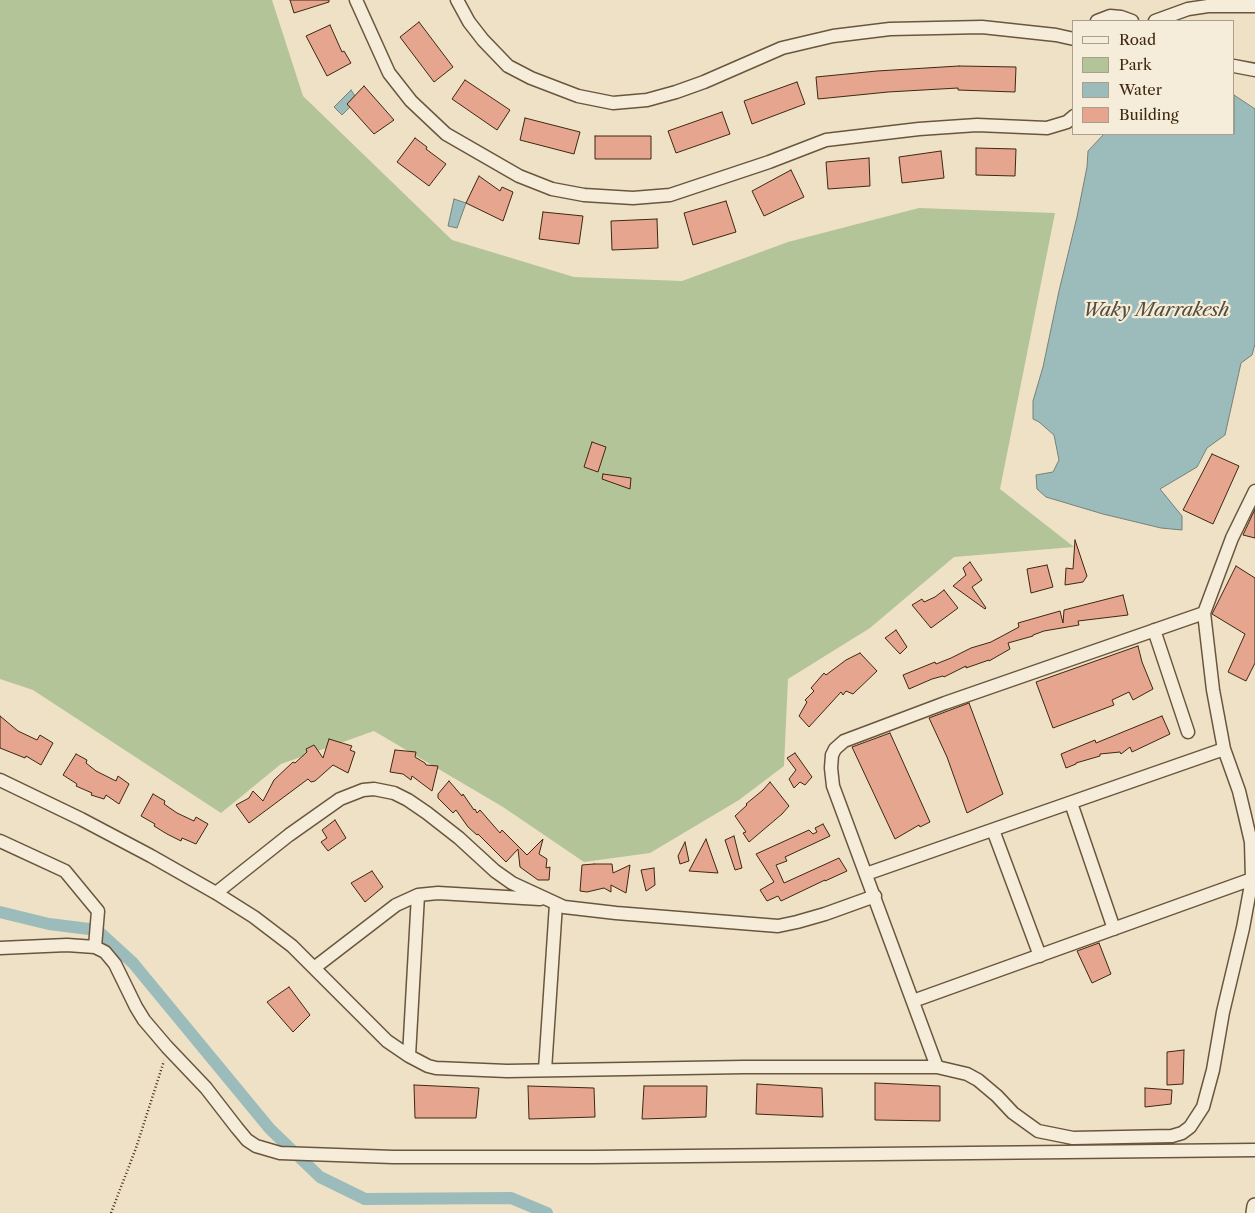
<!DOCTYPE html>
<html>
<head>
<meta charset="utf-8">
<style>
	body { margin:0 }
	#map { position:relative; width:1255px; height:1213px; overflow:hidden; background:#efe1c6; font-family:"Libre Caslon Text",serif }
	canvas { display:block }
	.legend { position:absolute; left:1072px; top:20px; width:162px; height:115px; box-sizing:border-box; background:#f5ecda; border:1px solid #ac9e89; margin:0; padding:6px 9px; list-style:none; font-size:15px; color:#3e2810 }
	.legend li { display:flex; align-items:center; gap:10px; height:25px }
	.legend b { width:25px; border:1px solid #ac9e89 }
</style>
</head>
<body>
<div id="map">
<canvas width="1255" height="1213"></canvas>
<ul class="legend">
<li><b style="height:6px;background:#f5ecda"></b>Road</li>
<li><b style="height:14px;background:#b4c499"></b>Park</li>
<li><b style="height:14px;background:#9bbcbb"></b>Water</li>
<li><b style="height:14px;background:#e5a58e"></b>Building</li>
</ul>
</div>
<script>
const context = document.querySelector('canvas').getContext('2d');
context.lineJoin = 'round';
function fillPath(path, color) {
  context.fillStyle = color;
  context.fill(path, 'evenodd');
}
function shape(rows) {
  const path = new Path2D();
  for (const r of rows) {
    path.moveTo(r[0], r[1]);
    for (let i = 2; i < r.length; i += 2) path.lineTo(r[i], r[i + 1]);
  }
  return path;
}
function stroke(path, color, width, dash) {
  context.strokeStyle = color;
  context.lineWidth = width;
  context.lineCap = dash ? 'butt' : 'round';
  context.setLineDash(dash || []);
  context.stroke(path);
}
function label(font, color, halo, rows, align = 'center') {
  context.font = font + ' "Libre Caslon Text",serif';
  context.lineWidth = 4.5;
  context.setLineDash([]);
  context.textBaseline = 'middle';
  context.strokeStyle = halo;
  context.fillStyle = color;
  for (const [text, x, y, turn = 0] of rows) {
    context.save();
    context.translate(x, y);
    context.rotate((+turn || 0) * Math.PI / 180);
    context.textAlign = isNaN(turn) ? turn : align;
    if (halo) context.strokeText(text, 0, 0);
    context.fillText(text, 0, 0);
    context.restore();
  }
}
const green = shape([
	[0,0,272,0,303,96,452,240,574,277,682,281,788,242,919,208,1055,213,1000,489,1074,547,954,557,870,628,788,679,784,766,739,800,650,853,584,862,503,807,374,731,281,764,221,813,33,690,0,679]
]);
const water = shape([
	[351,90,355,96,347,104,350,107,342,115,334,107,351,90],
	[1234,95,1255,109,1255,344,1252,355,1241,363,1225,435,1207,448,1197,467,1160,489,1182,516,1182,530,1161,528,1103,514,1046,497,1037,489,1036,475,1053,472,1059,460,1054,435,1039,422,1033,419,1033,401,1043,367,1059,291,1077,217,1087,167,1088,151,1104,134,1234,134,1234,95],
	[454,199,466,203,457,228,448,226,454,199]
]);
const canal = shape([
	[0,912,49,924,97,930,133,963,270,1129,320,1177,365,1199,511,1198,547,1213]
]);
const building = shape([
	[290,0,329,0,329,2,294,13,290,0],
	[419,22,453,67,434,82,400,37,419,22],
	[330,25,342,52,344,51,351,63,327,76,306,36,330,25],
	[959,66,1016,67,1015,92,958,90,958,88,888,92,818,99,816,77,877,71,959,66],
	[465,80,510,110,497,130,452,99,465,80],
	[797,82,805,104,752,124,744,101,797,82],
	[364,86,394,120,374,134,347,104,364,86],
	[722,112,730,134,676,153,668,131,722,112],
	[525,118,580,132,574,154,520,140,525,118],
	[595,136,651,136,651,159,595,159,595,136],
	[415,138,427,147,426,149,446,164,429,186,397,162,415,138],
	[976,148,1016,149,1015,176,976,175,976,148],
	[941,151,944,178,902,183,899,157,941,151],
	[869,158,870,186,828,189,826,162,869,158],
	[791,170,804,197,764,216,752,191,791,170],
	[479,176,500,191,502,187,513,192,503,221,466,203,479,176],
	[726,201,736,232,693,245,684,213,726,201],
	[543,212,583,216,579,244,539,239,543,212],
	[657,219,658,248,612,250,611,221,657,219],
	[592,442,606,447,598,472,584,467,592,442],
	[1212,454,1239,466,1213,524,1183,510,1212,454],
	[603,474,631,478,630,489,602,479,603,474],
	[1255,509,1255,538,1243,535,1255,509],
	[1075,540,1087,576,1083,582,1065,585,1066,568,1073,569,1075,540],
	[970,562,982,580,972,587,986,608,985,609,953,586,966,575,963,568,970,562],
	[1047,565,1053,587,1031,593,1027,569,1047,565],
	[1236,566,1255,578,1255,663,1246,681,1228,672,1245,634,1212,614,1236,566],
	[944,590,958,608,931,628,912,605,922,599,924,602,935,597,944,590],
	[1123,595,1128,615,1078,621,1079,625,1044,631,1033,635,1033,636,1008,643,1010,649,989,661,989,660,966,668,966,666,944,677,943,676,932,679,909,689,903,675,935,662,936,664,951,658,971,648,991,642,1019,627,1018,623,1060,611,1063,623,1064,610,1123,595],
	[896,630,907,647,900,654,885,638,896,630],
	[1138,646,1142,662,1153,689,1133,700,1129,692,1112,700,1114,705,1053,728,1036,682,1138,646],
	[860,653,877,671,853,694,846,691,843,695,841,692,809,727,799,716,807,702,805,700,814,691,811,688,824,673,826,675,846,660,860,653],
	[969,703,1003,794,967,813,947,757,929,718,969,703],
	[0,716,18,731,37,740,40,735,53,743,41,765,26,756,25,758,0,748,0,716],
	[1162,716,1170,734,1132,752,1130,747,1121,754,1120,752,1100,754,1100,756,1076,763,1076,764,1066,768,1061,754,1095,740,1096,743,1162,716],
	[890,733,930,822,920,827,919,825,895,839,852,747,890,733],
	[329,739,352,746,350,750,355,752,348,773,333,765,315,781,311,782,308,779,249,823,236,805,249,798,253,791,263,801,274,780,293,762,295,763,307,752,306,749,314,745,323,758,329,739],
	[395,750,416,752,415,757,425,763,426,765,438,766,432,791,412,776,411,780,403,774,390,772,395,750],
	[795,753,812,777,805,785,800,782,794,788,789,779,796,770,787,758,795,753],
	[76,754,87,760,86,763,96,771,116,781,118,776,129,784,119,804,106,795,104,799,91,795,92,793,76,786,77,784,63,775,76,754],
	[449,781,462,796,463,794,474,810,475,809,477,813,480,810,500,833,502,830,527,855,543,839,539,854,547,859,546,868,550,867,549,880,538,880,520,867,518,849,506,862,478,834,477,835,468,827,456,810,453,813,438,798,438,794,449,781],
	[770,782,789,806,782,814,749,842,743,833,746,832,735,816,747,805,746,804,763,790,770,782],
	[153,794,165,801,164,804,177,813,194,821,196,817,208,824,196,844,182,838,181,841,167,834,154,826,155,824,141,816,153,794],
	[335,820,346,838,328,851,321,842,327,838,322,830,335,820],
	[823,824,830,836,785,857,787,861,776,865,784,883,839,858,847,871,825,881,825,880,781,901,778,896,767,901,760,890,774,882,756,854,809,830,813,834,817,832,815,828,823,824],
	[734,836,742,868,735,870,725,840,734,836],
	[706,839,718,873,689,871,706,839],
	[685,842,689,861,680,864,678,856,685,842],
	[594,864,612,864,613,873,630,865,626,893,611,885,611,892,604,888,587,892,580,891,582,865,594,864],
	[654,868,655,885,646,891,641,870,654,868],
	[372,871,383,887,365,902,351,883,372,871],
	[1099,943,1111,974,1092,983,1077,951,1099,943],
	[289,987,310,1015,293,1032,267,1002,289,987],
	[1184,1050,1183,1084,1167,1085,1167,1052,1184,1050],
	[875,1083,940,1086,940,1121,875,1120,875,1083],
	[757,1084,822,1088,823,1117,756,1114,757,1084],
	[414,1085,479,1088,476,1118,415,1118,414,1085],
	[528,1086,594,1088,595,1117,529,1119,528,1086],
	[644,1086,707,1086,706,1117,642,1119,644,1086],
	[1145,1088,1172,1090,1171,1104,1145,1107,1145,1088]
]);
const path = shape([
	[111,1213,136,1148,164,1061]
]);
const minor = shape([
	[356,0,389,73,411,101,446,134,519,176,552,189,584,195,633,198,670,195,769,162,826,140,919,129,977,125,1047,128,1067,122,1074,116],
	[457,0,469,22,483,40,508,66,531,78,578,96,613,103,647,100,676,92,704,82,782,48,833,36,890,29,982,27,1056,35,1074,39],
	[1097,21,1110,16,1121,17,1132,21],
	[1155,21,1188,9,1208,6,1255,6],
	[1234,66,1255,70],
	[1154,630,1188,732],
	[0,780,81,819,151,856,216,893,254,917,292,946,387,1041,409,1056,428,1066,436,1068,507,1071,744,1067,937,1067,967,1074,978,1080,997,1096,1013,1113,1038,1131,1073,1138,1172,1136,1182,1133,1190,1127,1203,1107,1213,1070,1223,1012,1243,928,1252,879,1251,842,1245,816,1239,791,1224,749,1213,690,1204,613,1232,538,1255,491],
	[1071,803,1114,929],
	[993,830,1040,956],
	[0,841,65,871,98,911,95,947],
	[866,874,1224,749],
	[216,893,289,835,340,799,363,790,374,789,394,793,408,800,427,813,459,838,495,871,512,883,564,907,616,913,778,926,797,922,825,914,875,896],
	[0,948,67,945,95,947,105,952,115,964,136,1007,144,1020,167,1047,206,1088,237,1128,247,1140,256,1146,280,1153,393,1157,593,1157,1255,1150],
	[314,968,396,905,418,895,438,893,540,899],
	[913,1001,1252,879],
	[409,1056,418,895],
	[937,1067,833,786,831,768,832,755,835,749,844,741,945,703,1204,613],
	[545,1070,556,904]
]);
const tertiary = shape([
	[1254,1213,1255,1206]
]);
const waterNames = [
	["Waky Marrakesh",1156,311]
];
fillPath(green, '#b4c499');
fillPath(water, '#9bbcbb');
stroke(water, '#768177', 1);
stroke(canal, '#9bbcbb', 12);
fillPath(building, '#e5a58e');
stroke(building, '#3e2810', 1);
stroke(minor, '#6a563e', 15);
stroke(tertiary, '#6a563e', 18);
stroke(path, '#3e2810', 2.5, [1, 2.5]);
stroke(minor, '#f5ecda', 12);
stroke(tertiary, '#f5ecda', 15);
label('italic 19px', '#554d3b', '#f5ecda', waterNames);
</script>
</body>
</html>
